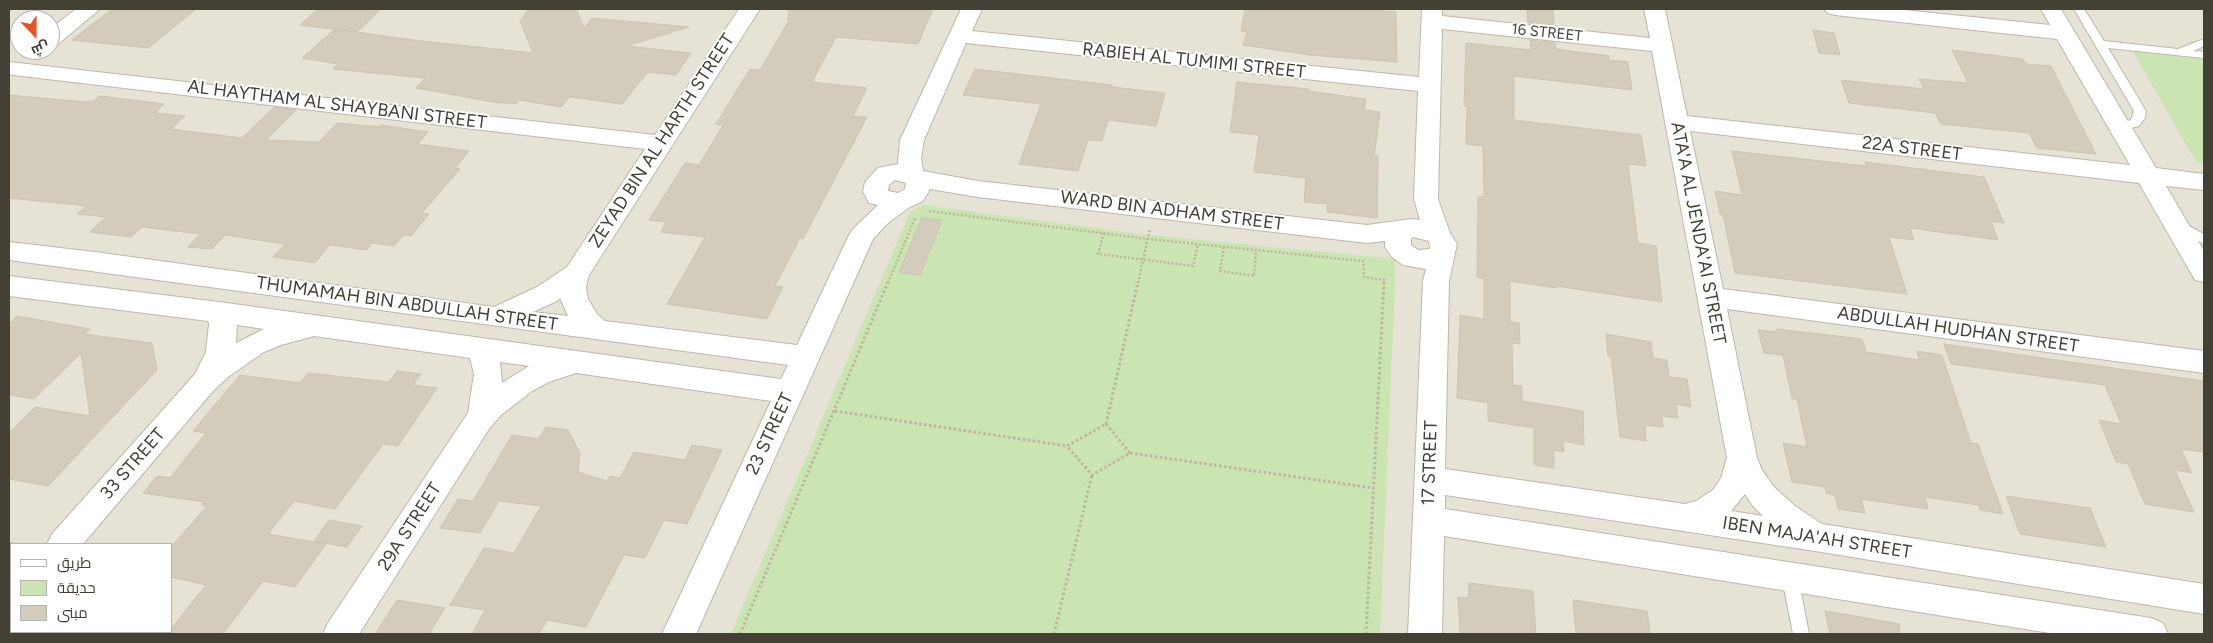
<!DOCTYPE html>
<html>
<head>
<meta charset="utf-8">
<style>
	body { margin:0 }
	#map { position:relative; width:2213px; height:643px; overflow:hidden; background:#f2f0e7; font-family:Figtree,Cairo,sans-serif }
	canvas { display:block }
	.frame { position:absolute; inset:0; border:10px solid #454036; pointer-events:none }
	.legend { position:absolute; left:10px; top:543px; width:162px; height:90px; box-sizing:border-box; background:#fff; border:1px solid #b5b3af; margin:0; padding:6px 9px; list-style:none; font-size:15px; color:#454036 }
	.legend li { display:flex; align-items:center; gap:10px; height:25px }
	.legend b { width:25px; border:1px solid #b5b3af }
	.north { position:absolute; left:10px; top:10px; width:50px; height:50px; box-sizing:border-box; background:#fff; border:1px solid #b5b3af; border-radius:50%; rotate:158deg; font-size:14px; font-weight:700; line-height:20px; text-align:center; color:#454036 }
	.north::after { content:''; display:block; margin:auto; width:18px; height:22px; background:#ec5024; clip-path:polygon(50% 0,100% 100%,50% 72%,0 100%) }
</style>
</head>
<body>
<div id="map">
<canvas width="2213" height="643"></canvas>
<div class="frame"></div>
<ul class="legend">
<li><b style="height:6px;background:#fff"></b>طريق</li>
<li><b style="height:14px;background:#cae4b2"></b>حديقة</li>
<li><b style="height:14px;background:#d3ccbd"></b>مبنى</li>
</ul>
<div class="north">ش</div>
</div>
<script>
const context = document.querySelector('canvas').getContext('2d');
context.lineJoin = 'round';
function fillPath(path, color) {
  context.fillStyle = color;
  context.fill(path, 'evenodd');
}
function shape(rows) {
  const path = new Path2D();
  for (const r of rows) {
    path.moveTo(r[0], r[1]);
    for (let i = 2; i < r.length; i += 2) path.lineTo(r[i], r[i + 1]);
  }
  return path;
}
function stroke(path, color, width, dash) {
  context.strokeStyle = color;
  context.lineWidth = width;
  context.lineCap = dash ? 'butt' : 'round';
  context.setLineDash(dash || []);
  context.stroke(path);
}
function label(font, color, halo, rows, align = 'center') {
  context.font = font + ' Figtree,sans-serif';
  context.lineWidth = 4;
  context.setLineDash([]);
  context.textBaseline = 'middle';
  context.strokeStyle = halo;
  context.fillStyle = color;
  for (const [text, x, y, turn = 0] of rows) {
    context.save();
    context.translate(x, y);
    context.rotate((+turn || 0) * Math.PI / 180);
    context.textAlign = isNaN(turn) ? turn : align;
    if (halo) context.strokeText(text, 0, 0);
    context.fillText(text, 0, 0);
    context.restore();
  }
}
const residential = shape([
	[9,9,2204,9,2204,634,9,634],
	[20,20,50,20,50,50,20,50],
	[11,544,171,544,171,632,11,632]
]);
const green = shape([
	[2133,51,2204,59,2204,163,2196,162],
	[923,205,1149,235,1396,259,1380,634,731,634,910,212]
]);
const building = shape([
	[112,9,196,9,148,48,72,40,112,9],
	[318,9,381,9,357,32,300,25,318,9],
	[529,9,576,9,584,28,592,18,689,27,627,46,691,53,676,75,648,72,622,104,569,97,561,107,519,100,516,104,493,102,416,88,425,78,333,69,338,64,302,58,335,29,413,40,533,53,520,21,529,9],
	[789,9,933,9,918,44,836,37,812,82,867,88,853,116,867,117,803,239,800,238,775,286,783,287,767,319,667,304,705,237,661,232,666,222,649,220,685,163,699,165,723,125,716,124,750,69,760,70,788,22,789,9],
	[1245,9,1358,9,1396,12,1397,62,1310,55,1243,45,1247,32,1241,31,1245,9],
	[1527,9,1553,9,1554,26,1528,23,1527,9],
	[1813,30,1834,33,1840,55,1819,53,1813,30],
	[1530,40,1555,43,1556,49,1609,56,1609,60,1628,62,1632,90,1514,76,1514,120,1641,135,1646,166,1628,164,1638,243,1656,246,1662,302,1556,286,1556,288,1510,281,1510,322,1519,323,1520,344,1512,343,1513,385,1522,386,1522,401,1583,411,1584,445,1563,441,1564,452,1554,450,1554,468,1534,465,1534,428,1488,421,1488,403,1457,398,1460,315,1484,319,1484,278,1477,277,1478,197,1484,197,1483,146,1466,144,1467,106,1464,106,1466,43,1531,50,1530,40],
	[1952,50,2023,59,2026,64,2051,66,2096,154,2037,148,2029,133,1941,124,1935,113,1849,103,1841,80,1924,89,1919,79,1968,83,1952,50],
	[975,69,1112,85,1112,87,1165,93,1156,126,1108,120,1102,141,1088,140,1078,171,1019,164,1041,104,963,95,975,69],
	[1237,82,1309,89,1308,91,1366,99,1364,110,1380,112,1374,156,1378,156,1377,218,1327,212,1327,204,1304,202,1306,178,1254,172,1259,135,1230,132,1237,82],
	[9,95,86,102,93,101,100,96,164,104,155,113,185,116,171,129,242,138,274,107,296,110,266,140,319,142,337,123,379,127,381,125,428,132,418,144,469,151,455,168,460,169,422,213,429,214,411,236,404,235,394,246,372,243,367,250,330,245,315,263,273,257,285,244,225,235,212,249,188,247,200,234,142,227,131,237,90,232,106,217,77,214,86,206,9,198,9,95],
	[1732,151,1866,166,1865,162,1984,177,2004,223,1991,221,1998,240,1910,228,1914,240,1889,237,1907,294,1735,273,1723,215,1720,214,1715,191,1742,195,1732,151],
	[922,218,942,220,920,275,899,272,922,218],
	[17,316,90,329,84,334,152,343,157,370,48,486,9,479,9,433,35,407,90,416,81,353,34,399,9,395,9,324,17,316],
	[1777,329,1862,339,1866,352,1919,360,1917,351,1942,355,1971,443,1978,444,2003,514,1980,510,1978,505,1925,497,1928,509,1861,499,1865,513,1838,509,1835,495,1826,493,1825,487,1792,482,1783,443,1807,447,1797,399,1792,399,1783,355,1764,353,1758,330,1778,332,1777,329],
	[1606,334,1651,342,1653,358,1667,360,1669,377,1687,379,1691,407,1676,404,1678,418,1662,416,1663,427,1645,425,1646,441,1620,437,1611,356,1608,356,1606,334],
	[1944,344,2204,381,2204,452,2181,449,2192,473,2175,470,2194,512,2145,504,2128,464,2116,462,2099,420,2121,424,2105,385,1951,364,1944,344],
	[397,371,421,374,413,385,437,388,398,446,383,444,335,509,294,501,268,534,326,544,295,587,263,581,223,634,167,634,171,632,171,629,206,585,171,577,171,547,207,506,201,505,204,502,143,493,157,476,170,478,206,433,193,431,240,375,300,383,308,373,389,382,397,371],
	[546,427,568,430,580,453,578,472,607,481,610,476,620,478,634,452,685,460,692,445,722,450,687,524,664,520,645,558,624,555,586,627,547,620,539,634,472,634,485,610,450,605,484,548,514,553,541,506,499,501,480,533,440,528,458,499,473,501,512,435,538,439,546,427],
	[2006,496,2090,508,2106,547,2020,534,2006,496],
	[329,520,362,526,347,547,314,541,329,520],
	[1469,583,1533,591,1536,634,1460,634,1458,597,1468,598,1469,583],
	[397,600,445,608,429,634,375,634,397,600],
	[1573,600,1647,611,1650,634,1576,634,1573,600],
	[1825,611,1900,624,1899,634,1830,634,1825,611]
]);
const pathFar1 = shape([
	[929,211,1148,239,1363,261,1364,277,1384,280,1384,283],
	[1104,233,1098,254,1193,266,1198,244],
	[1224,247,1220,271,1254,276,1256,250],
	[888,283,915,218],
	[1138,283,1150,229]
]);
const path = shape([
	[835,411,1067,446],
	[1106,424,1130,453,1092,475,1067,446,1106,424],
	[1106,424,1138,282],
	[1130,453,1373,488],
	[740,634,888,282],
	[1054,634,1092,475],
	[1366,634,1384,282]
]);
const lane = shape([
	[2074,9,2084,9,2104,41,2178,49,2204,39,2204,46,2193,51,2204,52,2204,58,2108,48,2146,111,2145,118,2139,126,2119,131,2115,130,2113,127,2115,124,2131,120,2134,111,2074,9],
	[2179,221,2204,234,2204,244,2174,228,2173,225,2179,221],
	[1790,570,1796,572,1798,577,1809,634,1793,634,1782,577,1784,572,1790,570]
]);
const street = shape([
	[76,9,100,9,58,44,50,46,50,29,76,9],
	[739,9,760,9,589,275,586,287,588,299,597,314,605,321,797,345,849,235,853,229,878,205,869,203,863,192,865,182,878,168,898,164,900,140,961,9,982,9,972,31,1419,77,1422,9,1442,9,1442,16,1650,38,1644,9,1665,9,1687,116,2130,165,2057,39,1835,15,1828,13,1824,9,1894,9,2050,25,2041,9,2061,9,2156,168,2204,174,2204,190,2166,186,2204,251,2204,282,2195,280,2139,183,1690,131,1723,289,2204,351,2204,373,1727,309,1757,458,1762,470,1775,488,1795,506,1822,524,2204,584,2204,614,1815,551,1445,495,1445,509,2151,618,2163,623,2168,634,2056,634,1444,536,1442,634,1408,634,1423,281,1426,269,1403,265,1392,257,1385,247,1385,241,1367,243,978,197,930,189,923,201,910,207,889,222,873,239,696,634,662,634,771,401,576,373,549,382,532,391,501,415,489,429,359,634,323,634,328,623,468,413,474,374,470,358,314,336,281,345,264,352,228,377,213,391,83,544,47,544,52,534,195,374,206,352,209,324,208,321,9,296,9,276,219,302,781,379,788,365,9,260,9,242,95,252,494,307,537,287,567,267,645,149,13,75,9,74,9,62,655,135,739,9],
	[1442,29,1652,51,1727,458,1721,478,1713,490,1696,501,1685,504,1445,469,1449,281,1457,244,1450,233,1438,199,1442,29],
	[966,43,1418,91,1414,199,1420,220,1411,219,1367,225,978,181,923,171,921,158,924,140,966,43],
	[895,180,906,183,905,189,898,193,888,191,889,185,895,180],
	[1413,237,1429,241,1430,249,1418,250,1411,245,1411,239,1413,237],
	[560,298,568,316,533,312,557,301,560,298],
	[237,325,264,329,236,343,237,325],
	[500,362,529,366,502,383,500,362],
	[1745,494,1753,506,1763,516,1731,511,1745,494],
	[9,543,15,544,11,544,11,571,9,571,9,543],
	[11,589,11,621,9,622,9,590,11,589]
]);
const farStreetnames = [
	["16 STREET",1547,33,6]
];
const streetNames = [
	["RABIEH AL TUMIMI STREET",1194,61,6],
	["AL HAYTHAM AL SHAYBANI STREET",337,105,7],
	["ZEYAD BIN AL HARTH STREET",662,141,-57],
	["22A STREET",1912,149,7],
	["WARD BIN ADHAM STREET",1172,211,7],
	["ATA'A AL JENDA'AI STREET",1698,233,79],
	["THUMAMAH BIN ABDULLAH STREET",407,304,8],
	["ABDULLAH HUDHAN STREET",1958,330,8],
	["23 STREET",770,434,-65],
	["17 STREET",1430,463,-88],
	["33 STREET",133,464,-49],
	["29A STREET",410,527,-57],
	["IBEN MAJA'AH STREET",1817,538,9]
];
fillPath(residential, '#e6e2d5');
fillPath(green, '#cae4b2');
fillPath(building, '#d3ccbd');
stroke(building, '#cec4b1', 1);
stroke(lane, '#bdb8aa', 2);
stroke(street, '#bdb8aa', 2);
stroke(pathFar1, '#beb59c', 2.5, [2, 2]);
stroke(path, '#beb59c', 3, [2.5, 2.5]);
fillPath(lane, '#fff');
fillPath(street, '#fff');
label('15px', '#454036', '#fff', farStreetnames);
label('18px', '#454036', '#fff', streetNames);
</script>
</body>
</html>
